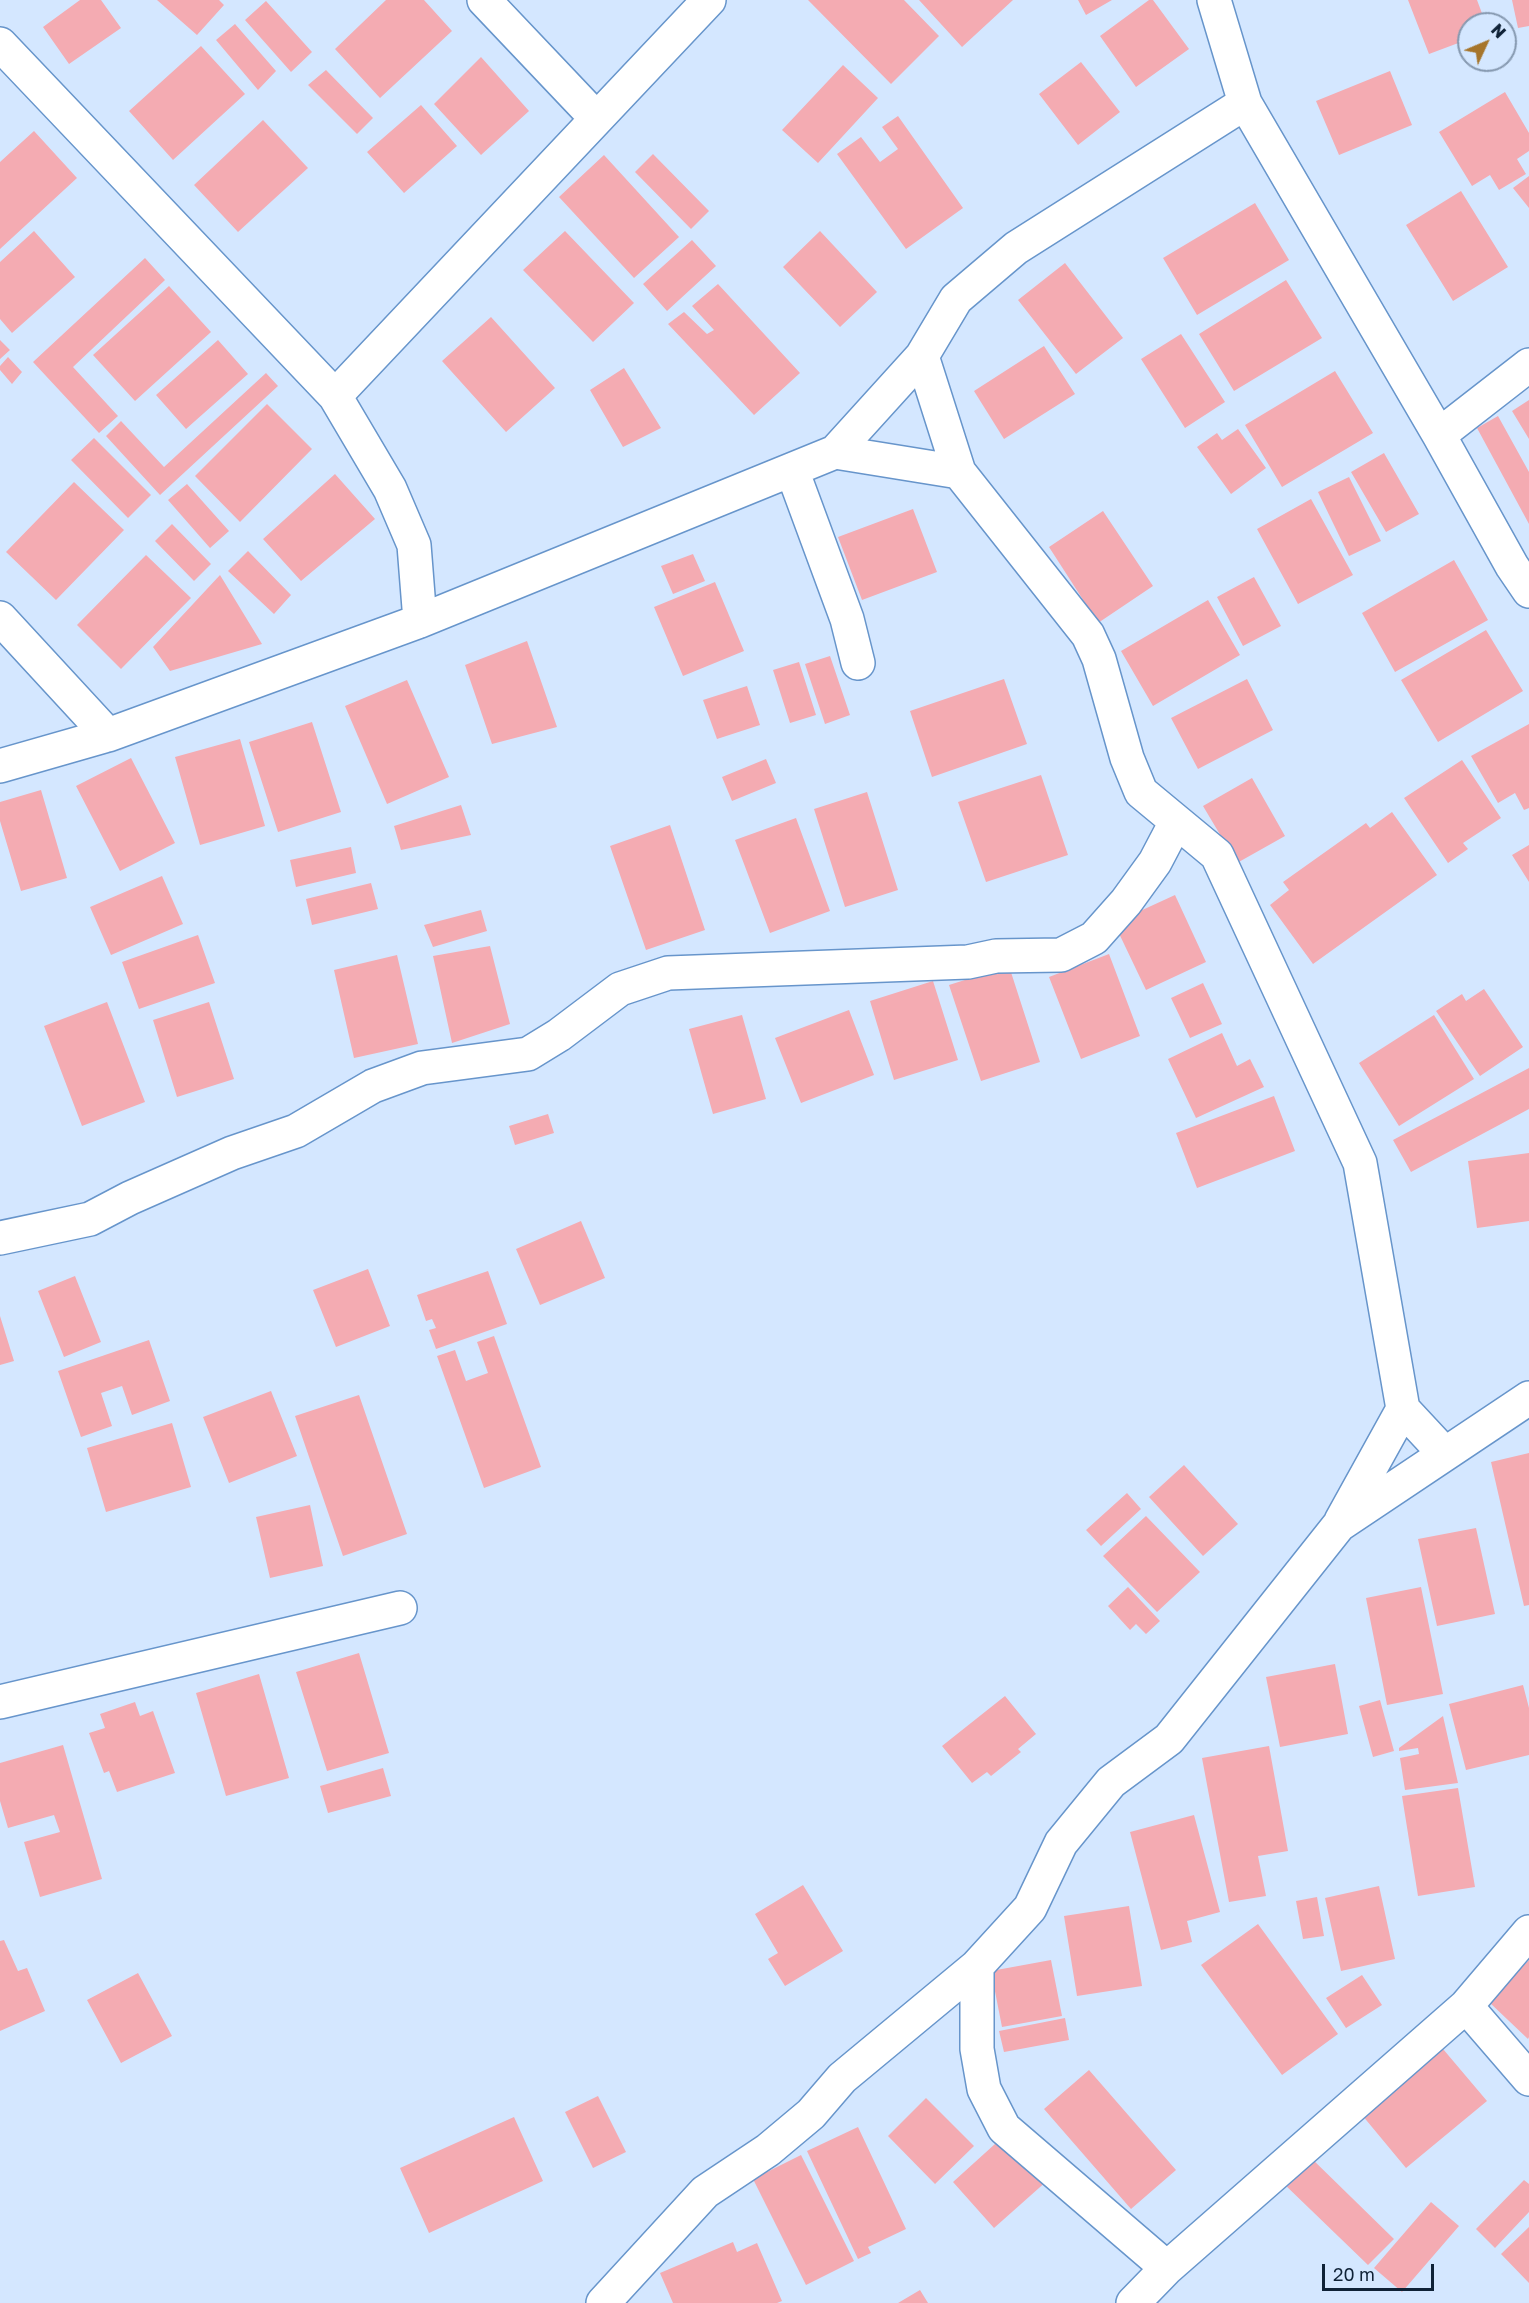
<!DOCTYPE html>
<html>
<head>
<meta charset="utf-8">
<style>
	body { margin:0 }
	#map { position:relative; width:1529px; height:2303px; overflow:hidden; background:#d4e7ff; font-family:"Golos Text",sans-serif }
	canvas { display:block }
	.north { position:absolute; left:1457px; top:12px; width:60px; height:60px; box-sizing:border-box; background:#d4e7ff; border:2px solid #8598af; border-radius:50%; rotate:46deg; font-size:16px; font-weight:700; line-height:24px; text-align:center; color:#0f2237 }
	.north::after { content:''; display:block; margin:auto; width:21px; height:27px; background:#a6752b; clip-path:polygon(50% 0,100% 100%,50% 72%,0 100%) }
	.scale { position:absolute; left:1322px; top:2264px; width:112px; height:27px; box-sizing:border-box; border:3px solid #0f2237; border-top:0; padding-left:8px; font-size:18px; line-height:21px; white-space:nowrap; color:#0f2237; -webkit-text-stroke:4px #d4e7ff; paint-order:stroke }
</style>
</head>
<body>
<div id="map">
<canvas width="1529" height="2303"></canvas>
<div class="north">N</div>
<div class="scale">20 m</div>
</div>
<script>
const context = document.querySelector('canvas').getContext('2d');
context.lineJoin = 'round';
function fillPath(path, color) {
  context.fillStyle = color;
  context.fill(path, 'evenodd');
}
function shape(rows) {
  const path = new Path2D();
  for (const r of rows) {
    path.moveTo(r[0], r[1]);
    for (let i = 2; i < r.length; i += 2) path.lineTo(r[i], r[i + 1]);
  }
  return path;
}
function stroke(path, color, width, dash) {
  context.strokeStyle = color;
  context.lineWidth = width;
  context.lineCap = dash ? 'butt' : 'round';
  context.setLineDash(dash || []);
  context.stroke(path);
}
const building = shape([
	[80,0,101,0,121,28,69,64,43,27],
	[157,0,219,0,224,5,197,35],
	[386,0,424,0,452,31,380,98,335,49],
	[808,0,904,0,939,36,891,84],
	[919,0,1013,0,962,47],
	[1078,0,1112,0,1086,15],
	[1149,0,1153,0,1189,49,1136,87,1100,36],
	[1408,0,1477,0,1486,24,1469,24,1469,39,1429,54],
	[1512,0,1529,0,1529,26,1518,28],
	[266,1,312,52,291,72,245,20],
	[235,24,276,71,258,90,216,40],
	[201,46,245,94,173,160,129,111],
	[481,57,529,111,481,155,434,104],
	[1081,62,1120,112,1078,145,1039,94],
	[843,65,878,98,818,163,782,130],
	[326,70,373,118,357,134,308,85],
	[1390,71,1412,125,1339,155,1316,101],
	[1505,92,1529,133,1529,151,1517,159,1526,174,1499,190,1490,175,1472,186,1439,132],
	[421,105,457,146,404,193,367,152],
	[898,116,963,208,906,249,837,154,861,137,880,162,898,149,882,127],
	[263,120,308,168,238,232,194,185],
	[34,131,77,178,0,249,0,162],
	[653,154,709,211,691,229,635,172],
	[604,155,679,237,634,278,559,197],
	[1529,176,1529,208,1513,188],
	[1461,191,1508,267,1453,301,1406,225],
	[1255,203,1289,260,1197,315,1163,258],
	[34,231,75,277,12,333,0,319,0,262],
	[565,231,634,303,593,342,523,270],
	[820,231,877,292,840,327,783,267],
	[692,240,716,266,667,311,643,284],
	[145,258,165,280,73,367,118,416,99,433,33,362],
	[1065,263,1123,338,1076,374,1018,300],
	[1286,280,1322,338,1234,391,1199,334],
	[718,284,800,373,754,415,668,324,684,312,707,334,714,330,692,306],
	[169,286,211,332,135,401,93,355],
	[491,317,555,388,506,432,442,361],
	[1181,334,1225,402,1185,428,1141,359],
	[0,340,10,350,0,359],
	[218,340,248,374,186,429,156,395],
	[1044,346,1075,394,1004,439,974,391],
	[8,357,22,372,12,384,0,370,0,366],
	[624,368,661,428,623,447,590,390],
	[1335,371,1373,433,1282,487,1245,425],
	[266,373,278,386,160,495,106,436,121,421,164,467],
	[1529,400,1529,439,1512,411],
	[267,404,312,449,240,522,195,476],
	[1498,416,1529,472,1529,524,1477,428],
	[1238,429,1266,468,1231,494,1197,447,1217,433,1222,440],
	[94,438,151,495,128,518,71,460],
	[1384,453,1419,514,1386,532,1351,472],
	[335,474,375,519,301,581,263,539],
	[1349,477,1381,541,1349,556,1318,492],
	[74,482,124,530,56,600,6,552],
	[187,484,229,531,210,548,168,500],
	[1311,499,1353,575,1298,604,1257,529],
	[913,509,937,572,862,600,838,537],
	[1103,511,1153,586,1098,623,1049,547],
	[172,524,211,564,194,581,155,541],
	[248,551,291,595,274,614,228,571],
	[693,554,705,581,673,594,661,566],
	[146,555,191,598,121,669,77,625],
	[1454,560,1488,620,1395,672,1362,613],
	[220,575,262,644,170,671,153,647],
	[1254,577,1281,626,1243,646,1217,597],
	[715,582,744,651,683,676,654,607],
	[1208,600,1240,655,1153,706,1121,651],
	[1486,630,1523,691,1438,742,1401,680],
	[527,641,557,727,492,744,465,665],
	[830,656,850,715,825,724,805,664],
	[799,662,816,715,790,723,773,670],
	[1004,679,1027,744,932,777,910,711],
	[1247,679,1273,730,1198,769,1171,718],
	[407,680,449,777,387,804,345,706],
	[747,686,760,725,717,739,703,700],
	[312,722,341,812,278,832,249,742],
	[1529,724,1529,808,1524,810,1515,793,1498,803,1471,756],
	[240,739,265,826,200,845,175,757],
	[131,758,175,843,120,871,76,786],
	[766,759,776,783,732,801,722,777],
	[1462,760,1501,818,1463,843,1468,849,1448,863,1404,798],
	[1041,775,1068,855,986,882,958,802],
	[1252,778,1285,836,1237,863,1203,806],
	[41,790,67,878,21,891,0,821,0,802],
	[867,792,898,890,845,907,814,809],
	[461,805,471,835,401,850,394,826],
	[1392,812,1437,875,1313,964,1270,905,1289,890,1283,882,1366,823,1370,828],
	[796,818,830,911,770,933,735,840],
	[670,825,705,930,646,950,610,846],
	[1529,845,1529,882,1512,855],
	[351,847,356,873,296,887,290,860],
	[162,876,183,924,111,955,90,907],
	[371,883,378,909,312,925,306,899],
	[1175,895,1206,962,1146,990,1114,923],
	[481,910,487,931,433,947,424,925],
	[198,935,215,983,139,1009,122,962],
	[490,946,510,1024,452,1043,433,956],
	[1109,954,1140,1036,1081,1059,1049,977],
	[397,955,418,1044,354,1058,334,970],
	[1009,966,1040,1062,981,1081,949,985],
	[933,981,958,1060,894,1080,870,1001],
	[1203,983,1222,1024,1190,1038,1171,998],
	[1484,989,1523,1047,1480,1076,1436,1011,1462,994,1466,1001],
	[107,1002,145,1102,82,1126,44,1026],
	[209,1002,234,1079,177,1097,153,1020],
	[849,1010,874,1075,801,1103,775,1038],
	[742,1015,766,1099,713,1114,689,1029],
	[1434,1015,1474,1079,1399,1126,1359,1063],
	[1222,1033,1237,1066,1250,1059,1264,1087,1196,1118,1168,1059],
	[1529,1068,1529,1109,1411,1172,1393,1140],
	[1274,1096,1295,1151,1197,1188,1176,1133],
	[548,1114,554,1133,515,1145,509,1126],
	[1529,1153,1529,1221,1477,1228,1468,1161],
	[581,1221,605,1278,540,1305,516,1249],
	[368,1269,390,1326,336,1347,313,1290],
	[488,1271,507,1324,436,1349,429,1330,436,1328,432,1319,426,1321,417,1295],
	[75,1276,101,1342,64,1357,38,1291],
	[0,1316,14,1361,0,1365],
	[494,1336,541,1467,484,1488,437,1356,455,1350,466,1381,488,1373,477,1342],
	[149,1340,170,1401,132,1415,122,1386,101,1393,112,1426,81,1437,58,1371],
	[271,1391,297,1456,229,1483,203,1417],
	[359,1395,407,1534,343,1556,295,1416],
	[172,1423,191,1487,106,1512,87,1448],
	[1529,1453,1529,1605,1524,1606,1491,1462],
	[1184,1465,1238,1524,1203,1556,1149,1497],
	[1127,1493,1141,1509,1101,1546,1086,1530],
	[310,1505,323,1566,270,1578,256,1517],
	[1146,1516,1200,1572,1157,1612,1103,1556],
	[1476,1528,1495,1614,1437,1626,1418,1539],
	[1128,1587,1160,1621,1146,1634,1136,1624,1130,1630,1108,1606],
	[1421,1587,1443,1694,1387,1705,1366,1598],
	[359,1653,389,1753,327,1771,296,1672],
	[1335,1664,1348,1734,1280,1747,1266,1677],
	[259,1674,289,1778,226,1796,196,1693],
	[1523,1685,1529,1708,1529,1755,1466,1770,1449,1704],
	[1005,1696,1036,1734,1018,1749,1021,1752,991,1776,987,1772,972,1783,942,1746],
	[1380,1700,1394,1751,1373,1757,1359,1706],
	[135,1702,140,1716,153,1711,175,1773,117,1792,109,1771,104,1773,89,1733,105,1728,100,1714],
	[1443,1716,1458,1783,1405,1790,1400,1758,1419,1754,1418,1748,1399,1751,1399,1748],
	[63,1745,102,1879,40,1897,24,1842,60,1832,54,1815,8,1828,0,1801,0,1763],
	[1269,1746,1288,1851,1258,1856,1266,1896,1229,1902,1202,1758],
	[383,1768,391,1796,328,1813,320,1786],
	[1458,1788,1475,1887,1418,1896,1402,1796],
	[1194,1815,1220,1912,1187,1921,1192,1942,1161,1950,1130,1832],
	[803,1885,843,1951,785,1986,768,1959,778,1953,755,1914],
	[1379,1886,1395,1959,1341,1971,1325,1898],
	[1317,1897,1324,1936,1303,1939,1296,1901],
	[1129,1906,1142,1986,1077,1996,1064,1916],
	[1258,1924,1338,2034,1282,2075,1201,1965],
	[4,1940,18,1971,27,1968,45,2011,0,2031,0,1941],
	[1051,1960,1062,2016,1002,2027,991,1971],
	[1529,1960,1529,2037,1528,2039,1489,2002],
	[138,1973,172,2036,121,2063,87,2000],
	[1362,1975,1382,2005,1346,2028,1326,1998],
	[1065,2018,1069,2040,1004,2052,999,2031],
	[1443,2049,1487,2101,1406,2168,1362,2115],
	[1089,2070,1176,2170,1131,2209,1044,2109],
	[598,2096,626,2152,593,2168,565,2112],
	[926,2098,974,2146,935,2184,888,2136],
	[514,2117,543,2181,429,2233,400,2168],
	[858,2127,906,2229,868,2247,871,2253,858,2259,807,2151],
	[1006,2134,1048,2180,994,2228,953,2182],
	[801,2155,854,2261,806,2285,753,2179],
	[1308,2155,1394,2239,1368,2265,1282,2182],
	[1524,2180,1529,2184,1529,2212,1495,2248,1476,2229],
	[1431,2202,1459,2226,1402,2292,1374,2268],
	[1529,2227,1529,2283,1501,2254],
	[733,2242,737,2252,757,2243,782,2301,777,2303,673,2303,660,2273],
	[920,2290,928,2303,898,2303]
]);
const street = shape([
	[484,0,596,118],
	[1214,0,1245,103,1439,435,1512,566,1529,591],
	[0,44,335,396,390,489,414,545,420,621],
	[922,356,959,472,1088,635,1099,659,1127,758,1141,792,1217,855,1360,1163,1403,1409,1444,1453],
	[335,396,709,0],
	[1439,435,1529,365],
	[835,452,959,472],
	[792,470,847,619,858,663],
	[0,618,108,735],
	[0,766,108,735,420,621,835,452,922,356,956,299,1016,248,1245,103],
	[0,1238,90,1219,130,1198,232,1153,296,1131,373,1086,422,1068,528,1054,559,1035,620,989,668,973,968,962,996,956,1061,955,1094,938,1126,902,1155,862,1176,822],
	[1341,1521,1403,1409],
	[0,1702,400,1608],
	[977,1966,977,2049,984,2089,1004,2128,1167,2268],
	[1466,2006,1529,2079],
	[603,2303,705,2192,768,2150,811,2114,842,2078,977,1966,1030,1908,1061,1843,1111,1782,1169,1739,1339,1525,1529,1398],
	[1133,2303,1167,2268,1466,2006,1529,1932]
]);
fillPath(building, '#f4abb2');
stroke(street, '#6795cb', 36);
stroke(street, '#fff', 33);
</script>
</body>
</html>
